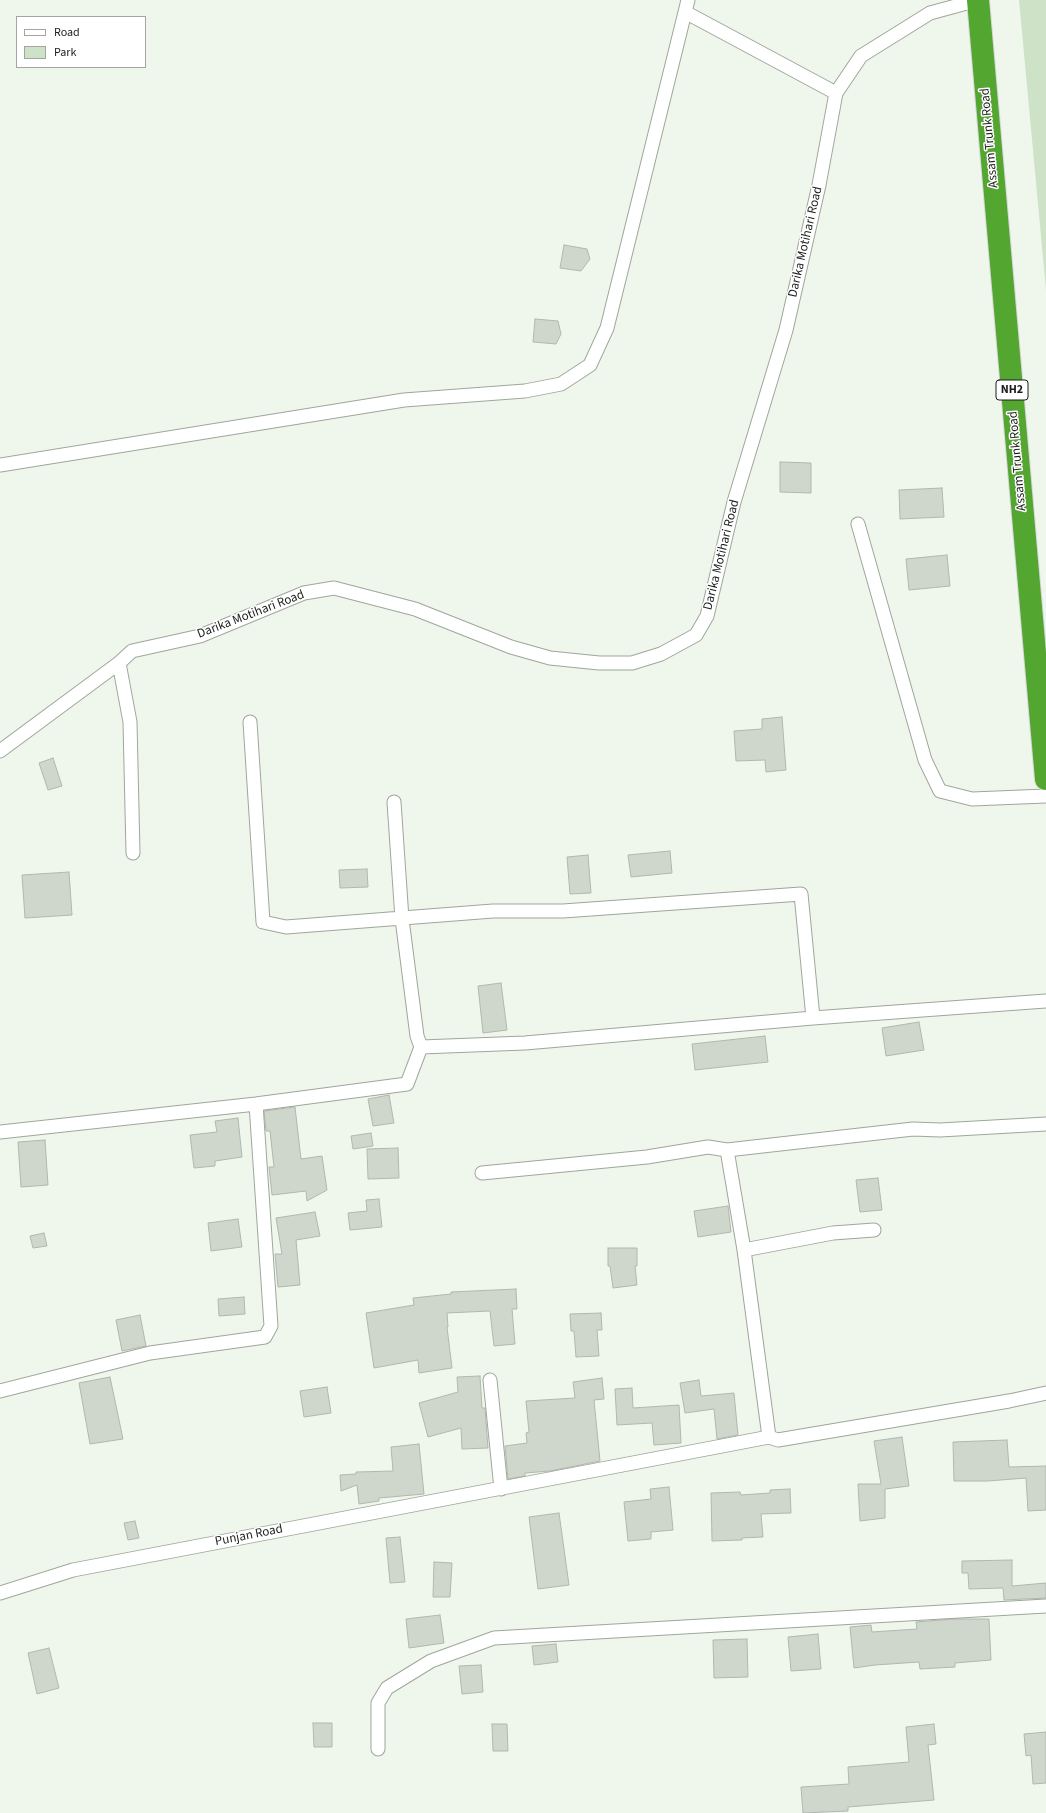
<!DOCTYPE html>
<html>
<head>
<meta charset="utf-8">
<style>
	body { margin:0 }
	#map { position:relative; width:1046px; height:1813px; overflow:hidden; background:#eff7ed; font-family:"Source Sans 3",sans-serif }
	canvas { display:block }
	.legend { position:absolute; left:16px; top:16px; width:130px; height:52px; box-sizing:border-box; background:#fff; border:1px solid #a4a5a3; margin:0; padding:5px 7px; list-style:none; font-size:12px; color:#1b1e1a }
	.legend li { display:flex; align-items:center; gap:8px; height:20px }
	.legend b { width:20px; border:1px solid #a4a5a3 }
</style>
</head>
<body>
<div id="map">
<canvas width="1046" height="1813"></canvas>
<ul class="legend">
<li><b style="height:5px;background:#fff"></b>Road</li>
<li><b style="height:11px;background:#cde2c7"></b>Park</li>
</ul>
</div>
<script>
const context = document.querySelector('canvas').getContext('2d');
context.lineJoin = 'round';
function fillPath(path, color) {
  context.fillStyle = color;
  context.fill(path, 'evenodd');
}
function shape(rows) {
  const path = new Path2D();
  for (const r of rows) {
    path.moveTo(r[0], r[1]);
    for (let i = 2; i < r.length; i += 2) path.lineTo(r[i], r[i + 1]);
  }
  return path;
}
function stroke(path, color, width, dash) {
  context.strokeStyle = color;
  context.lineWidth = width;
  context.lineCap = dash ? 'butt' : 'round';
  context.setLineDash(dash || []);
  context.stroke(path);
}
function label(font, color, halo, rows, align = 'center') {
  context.font = font + ' "Source Sans 3",sans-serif';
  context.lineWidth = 3;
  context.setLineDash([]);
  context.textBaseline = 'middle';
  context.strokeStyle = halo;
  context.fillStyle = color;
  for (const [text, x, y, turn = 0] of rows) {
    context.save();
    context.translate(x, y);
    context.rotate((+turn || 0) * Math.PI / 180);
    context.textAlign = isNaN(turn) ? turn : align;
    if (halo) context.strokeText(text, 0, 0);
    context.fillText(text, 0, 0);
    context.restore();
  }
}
const green = shape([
	[1019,0,1046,0,1046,290]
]);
const building = shape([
	[564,245,587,249,590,259,581,271,560,268,564,245],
	[535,319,558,321,561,334,556,344,533,342,535,319],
	[780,462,811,463,811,493,780,492,780,462],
	[942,488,944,517,900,519,899,490,942,488],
	[947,555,950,586,909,590,906,559,947,555],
	[782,717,786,770,766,772,765,760,736,761,734,731,762,729,762,719,782,717],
	[53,758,62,786,48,790,39,763,53,758],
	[670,851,672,873,631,877,628,855,670,851],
	[588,855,591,893,570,894,567,857,588,855],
	[367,869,368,887,340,888,339,870,367,869],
	[69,872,72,915,25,918,22,875,69,872],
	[501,983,507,1030,483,1033,478,986,501,983],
	[919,1022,924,1050,886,1056,882,1028,919,1022],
	[765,1036,768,1062,695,1070,692,1044,765,1036],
	[389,1095,394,1123,373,1126,368,1099,389,1095],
	[295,1107,301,1159,322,1156,327,1190,307,1201,306,1191,272,1195,269,1167,274,1167,270,1131,266,1131,264,1111,295,1107],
	[238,1118,242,1157,215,1161,215,1166,194,1168,190,1135,217,1132,215,1121,238,1118],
	[371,1133,373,1146,353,1149,351,1136,371,1133],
	[45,1140,48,1185,21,1187,18,1142,45,1140],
	[398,1148,399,1178,368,1179,367,1149,398,1148],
	[878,1178,882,1210,860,1212,856,1180,878,1178],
	[379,1199,382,1227,350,1230,348,1213,367,1211,366,1200,379,1199],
	[728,1206,731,1232,698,1237,694,1211,728,1206],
	[315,1212,320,1236,296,1240,300,1285,278,1287,275,1254,282,1254,276,1218,315,1212],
	[238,1219,242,1247,211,1251,208,1223,238,1219],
	[44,1233,47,1246,33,1248,30,1236,44,1233],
	[608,1248,637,1248,637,1266,635,1266,637,1285,613,1288,610,1266,608,1266,608,1248],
	[516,1289,517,1309,512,1309,515,1344,494,1346,490,1311,447,1313,448,1327,447,1327,452,1368,419,1373,418,1360,374,1368,366,1313,414,1305,413,1298,451,1294,451,1292,516,1289],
	[244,1297,245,1314,219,1316,218,1299,244,1297],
	[601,1313,602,1330,597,1330,599,1356,576,1357,574,1331,571,1331,570,1314,601,1313],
	[140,1315,146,1346,122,1351,116,1320,140,1315],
	[480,1376,482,1408,485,1408,488,1448,462,1449,461,1428,428,1437,419,1403,458,1392,457,1377,480,1376],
	[110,1377,123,1439,90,1444,79,1383,110,1377],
	[602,1378,604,1399,594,1400,600,1461,550,1471,525,1473,525,1476,508,1479,505,1446,527,1443,526,1433,529,1432,526,1401,575,1398,573,1382,602,1378],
	[699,1380,701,1396,734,1393,738,1435,717,1439,714,1409,685,1413,680,1383,699,1380],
	[327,1387,331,1413,304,1417,300,1391,327,1387],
	[632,1388,633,1408,679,1405,681,1443,654,1445,652,1423,617,1425,615,1389,632,1388],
	[902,1437,909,1486,885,1489,885,1518,860,1521,858,1484,881,1484,874,1441,902,1437],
	[1007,1440,1009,1467,1046,1466,1046,1510,1028,1511,1026,1478,988,1481,954,1481,953,1442,1007,1440],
	[419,1444,424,1494,379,1498,379,1501,359,1504,357,1485,341,1491,340,1475,356,1474,356,1472,393,1471,391,1447,419,1444],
	[669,1487,673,1530,651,1532,651,1539,628,1541,624,1502,651,1499,650,1489,669,1487],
	[790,1489,791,1513,761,1514,763,1537,742,1538,742,1540,712,1541,711,1493,740,1492,741,1495,770,1493,770,1490,790,1489],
	[559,1513,569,1585,538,1589,529,1517,559,1513],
	[135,1521,139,1538,128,1540,124,1523,135,1521],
	[400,1537,405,1582,390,1583,386,1538,400,1537],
	[1012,1560,1012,1586,1046,1583,1046,1598,1004,1600,1003,1588,969,1589,968,1573,962,1573,962,1561,1012,1560],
	[434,1562,452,1563,450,1597,433,1597,434,1562],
	[440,1615,444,1643,409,1648,406,1619,440,1615],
	[953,1619,989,1619,991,1660,955,1663,955,1667,920,1669,919,1662,875,1665,854,1668,850,1627,871,1625,872,1632,917,1629,916,1622,953,1619],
	[818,1634,821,1669,791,1671,788,1637,818,1634],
	[747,1639,748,1677,714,1678,713,1640,747,1639],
	[556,1644,558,1662,534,1665,532,1646,556,1644],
	[49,1648,59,1688,37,1694,28,1653,49,1648],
	[481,1665,483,1692,462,1694,459,1666,481,1665],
	[313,1723,332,1723,332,1747,314,1747,313,1723],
	[492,1724,507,1724,508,1751,493,1751,492,1724],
	[934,1724,936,1744,928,1745,934,1800,848,1807,848,1811,803,1813,801,1787,849,1784,848,1767,909,1762,906,1727,934,1724],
	[1046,1732,1046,1783,1033,1784,1031,1755,1026,1756,1024,1734,1046,1732]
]);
const street = shape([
	[685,12,836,93],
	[0,465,404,400,525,391,561,384,590,365,607,328,688,0],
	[858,524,925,760,940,791,972,799,1046,796],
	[119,663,130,722,133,853],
	[250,722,263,922,286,927,493,911,563,911,801,894,813,1018],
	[0,751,119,663,132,651,200,636,304,593,334,588,415,609,511,647,550,658,599,663,632,663,661,654,696,635,707,616,734,502,786,330,819,185,836,93,861,56,930,13,978,0],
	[421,1047,525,1043,813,1018,1046,1001],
	[0,1132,256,1104,407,1084,421,1047,417,1036,402,919,394,802],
	[727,1150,744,1250,769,1437],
	[482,1173,647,1157,708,1147,727,1150,913,1129,940,1130,1046,1124],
	[744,1250,833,1233,874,1230],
	[490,1380,501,1489],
	[0,1391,150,1353,265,1337,271,1326,256,1104],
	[0,1593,73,1570,769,1437,778,1440,1009,1401,1046,1393],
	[378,1749,378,1703,387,1688,431,1661,494,1638,1046,1606]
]);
const highway = shape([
	[978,0,1046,779]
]);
const shields = [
	[1012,390,32]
];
const shieldNames = [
	["NH2",1012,390]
];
const streetNames = [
	["Assam Trunk Road",990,138,-95],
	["Darika Motihari Road",806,242,-77],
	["Assam Trunk Road",1018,461,-95],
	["Darika Motihari Road",722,555,-76],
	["Darika Motihari Road",251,615,-21],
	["Punjan Road",249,1536,-11]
];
fillPath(green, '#cde2c7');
fillPath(building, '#cfd7cd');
stroke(building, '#b0b8ae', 1);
stroke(street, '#9fa69c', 15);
stroke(highway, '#d6d6d6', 24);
stroke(street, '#fff', 13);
stroke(highway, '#53a630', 22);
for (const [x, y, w] of shields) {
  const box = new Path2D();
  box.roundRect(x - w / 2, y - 10, w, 20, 3);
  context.fillStyle = '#fff';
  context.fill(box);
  stroke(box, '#1b1e1a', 1);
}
label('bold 12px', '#1b1e1a', null, shieldNames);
label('13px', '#1b1e1a', '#fff', streetNames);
</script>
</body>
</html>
